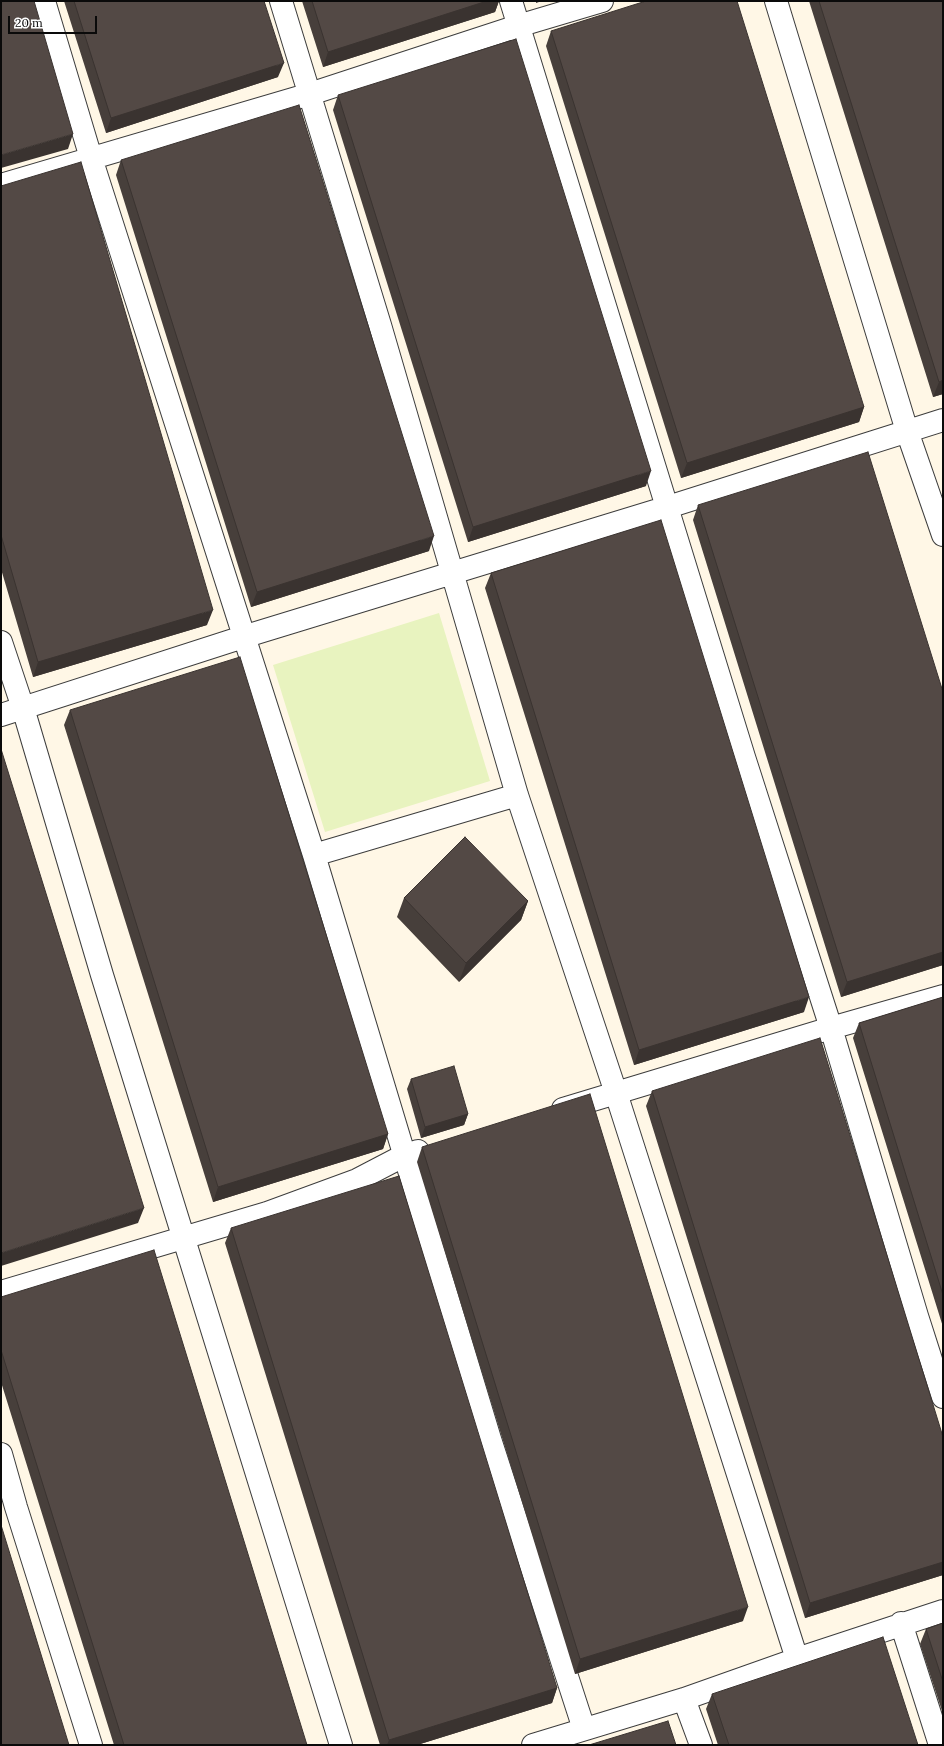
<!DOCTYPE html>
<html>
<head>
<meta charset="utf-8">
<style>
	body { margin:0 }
	#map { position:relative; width:944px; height:1746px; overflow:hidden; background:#fff7e6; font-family:Lora,serif }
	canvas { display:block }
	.frame { position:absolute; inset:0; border:2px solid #0a0a0a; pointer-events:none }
	.scale { position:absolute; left:8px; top:16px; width:89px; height:18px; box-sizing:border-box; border:2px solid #0a0a0a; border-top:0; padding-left:5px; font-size:12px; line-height:14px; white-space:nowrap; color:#0a0a0a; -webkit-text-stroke:3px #fff; paint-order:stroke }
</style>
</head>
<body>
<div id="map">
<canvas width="944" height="1746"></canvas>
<div class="frame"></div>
<div class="scale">20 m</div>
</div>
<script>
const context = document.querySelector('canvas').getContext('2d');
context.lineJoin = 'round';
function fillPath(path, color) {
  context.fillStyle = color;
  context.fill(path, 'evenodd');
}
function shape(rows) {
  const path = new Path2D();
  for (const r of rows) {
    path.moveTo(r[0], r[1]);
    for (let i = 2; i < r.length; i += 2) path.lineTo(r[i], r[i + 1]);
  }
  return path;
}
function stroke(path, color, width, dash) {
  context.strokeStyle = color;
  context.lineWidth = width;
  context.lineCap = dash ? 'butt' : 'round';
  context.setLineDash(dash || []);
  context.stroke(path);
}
const pitch = shape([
	[439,613,490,781,325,832,273,665]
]);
const minor = shape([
	[44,1,91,158,314,855,490,1439,584,1729],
	[281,1,380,325,517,795,616,1093,797,1659],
	[511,1,744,757,831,1028,917,1316,943,1397],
	[776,1,907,431,943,535],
	[1,185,310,94,518,26,602,1],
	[1,642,23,708,102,975,341,1745],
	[1,715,243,637,668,507,943,420],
	[314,855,517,795],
	[563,1109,831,1028,943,996],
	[1,1292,267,1213,357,1180,405,1155,418,1151],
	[1,1454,16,1507,91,1745],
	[901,1623,940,1745],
	[684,1699,701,1745],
	[533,1745,684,1699,797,1659,943,1611]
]);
const wall = shape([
	[64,1,264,1,278,77,106,133],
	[302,1,499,1,495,12,323,67],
	[809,1,943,1,943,394,933,397],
	[551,31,864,407,859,422,681,478,546,46],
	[338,95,646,486,468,542,333,110],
	[121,160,429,551,251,607,116,175],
	[1,186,207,625,33,677,1,569],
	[698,505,943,692,943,965,841,997,693,520],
	[491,573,804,1012,634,1065,485,588],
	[70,710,388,1134,383,1149,213,1202,64,725],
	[404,898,528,901,521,920,459,982,397,917],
	[943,997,943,1327,853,1038,859,1023],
	[411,1079,468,1114,464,1125,421,1138,407,1089],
	[652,1091,943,1437,943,1575,805,1618,646,1106],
	[422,1147,743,1621,575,1674,417,1162],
	[231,1228,557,1688,552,1703,417,1745,380,1745,225,1243],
	[1,1297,307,1745,114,1745,1,1382],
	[943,1623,943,1714,920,1644,926,1629],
	[712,1694,918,1745,718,1745,706,1709]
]);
const shadedWall = shape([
	[487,1,499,1,495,12,323,67,328,52],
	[536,1,542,1,536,3],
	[284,63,278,77,106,133,111,118],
	[73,134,68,149,1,168,1,155],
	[943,380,943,394,933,397,939,382],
	[864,407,859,422,681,478,687,463],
	[651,471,646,486,468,542,473,527],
	[434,536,429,551,251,607,257,592],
	[213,610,207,625,33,677,38,662],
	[528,901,521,920,459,982,466,963],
	[943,952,943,965,841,997,847,982],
	[809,997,804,1012,634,1065,639,1050],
	[468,1114,464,1125,421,1138,425,1127],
	[388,1134,383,1149,213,1202,218,1187],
	[144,1208,138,1223,1,1266,1,1253],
	[943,1562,943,1575,805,1618,810,1603],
	[748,1607,743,1621,575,1674,580,1659],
	[557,1688,552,1703,417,1745,387,1745,389,1740]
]);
const building = shape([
	[1,1,34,1,73,134,1,155,1,1],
	[74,1,264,1,284,63,111,118,74,1],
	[312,1,487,1,328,52,312,1],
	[646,1,737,1,864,407,687,463,551,31,646,1],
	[819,1,943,1,943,380,939,382,819,1],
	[516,39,651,471,473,527,338,95,516,39],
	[299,105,434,536,257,592,121,160,299,105],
	[81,162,213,610,38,662,1,535,1,186,81,162],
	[868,452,943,692,943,952,847,982,698,505,868,452],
	[661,520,809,997,639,1050,491,573,661,520],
	[240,657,388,1134,218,1187,70,710,240,657],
	[1,749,144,1208,1,1253,1,749],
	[465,837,528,901,466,963,404,898,465,837],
	[943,997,943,1295,859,1023,943,997],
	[820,1038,943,1437,943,1562,810,1603,652,1091,820,1038],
	[454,1066,468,1114,425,1127,411,1079,454,1066],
	[590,1094,748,1607,580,1659,422,1147,590,1094],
	[399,1176,557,1688,389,1740,231,1228,399,1176],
	[154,1250,307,1745,124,1745,1,1350,1,1297,154,1250],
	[1,1525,69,1745,1,1745,1,1525],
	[943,1623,943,1682,926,1629,943,1623],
	[883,1637,918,1745,729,1745,712,1694,883,1637],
	[668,1721,676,1745,589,1745,668,1721]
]);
fillPath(pitch, '#e8f3bf');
stroke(minor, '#3d3d3d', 24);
stroke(minor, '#fff', 22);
fillPath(wall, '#473f3b');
fillPath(shadedWall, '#3a3330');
fillPath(building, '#534945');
stroke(building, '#3a3330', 1);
</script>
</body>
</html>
